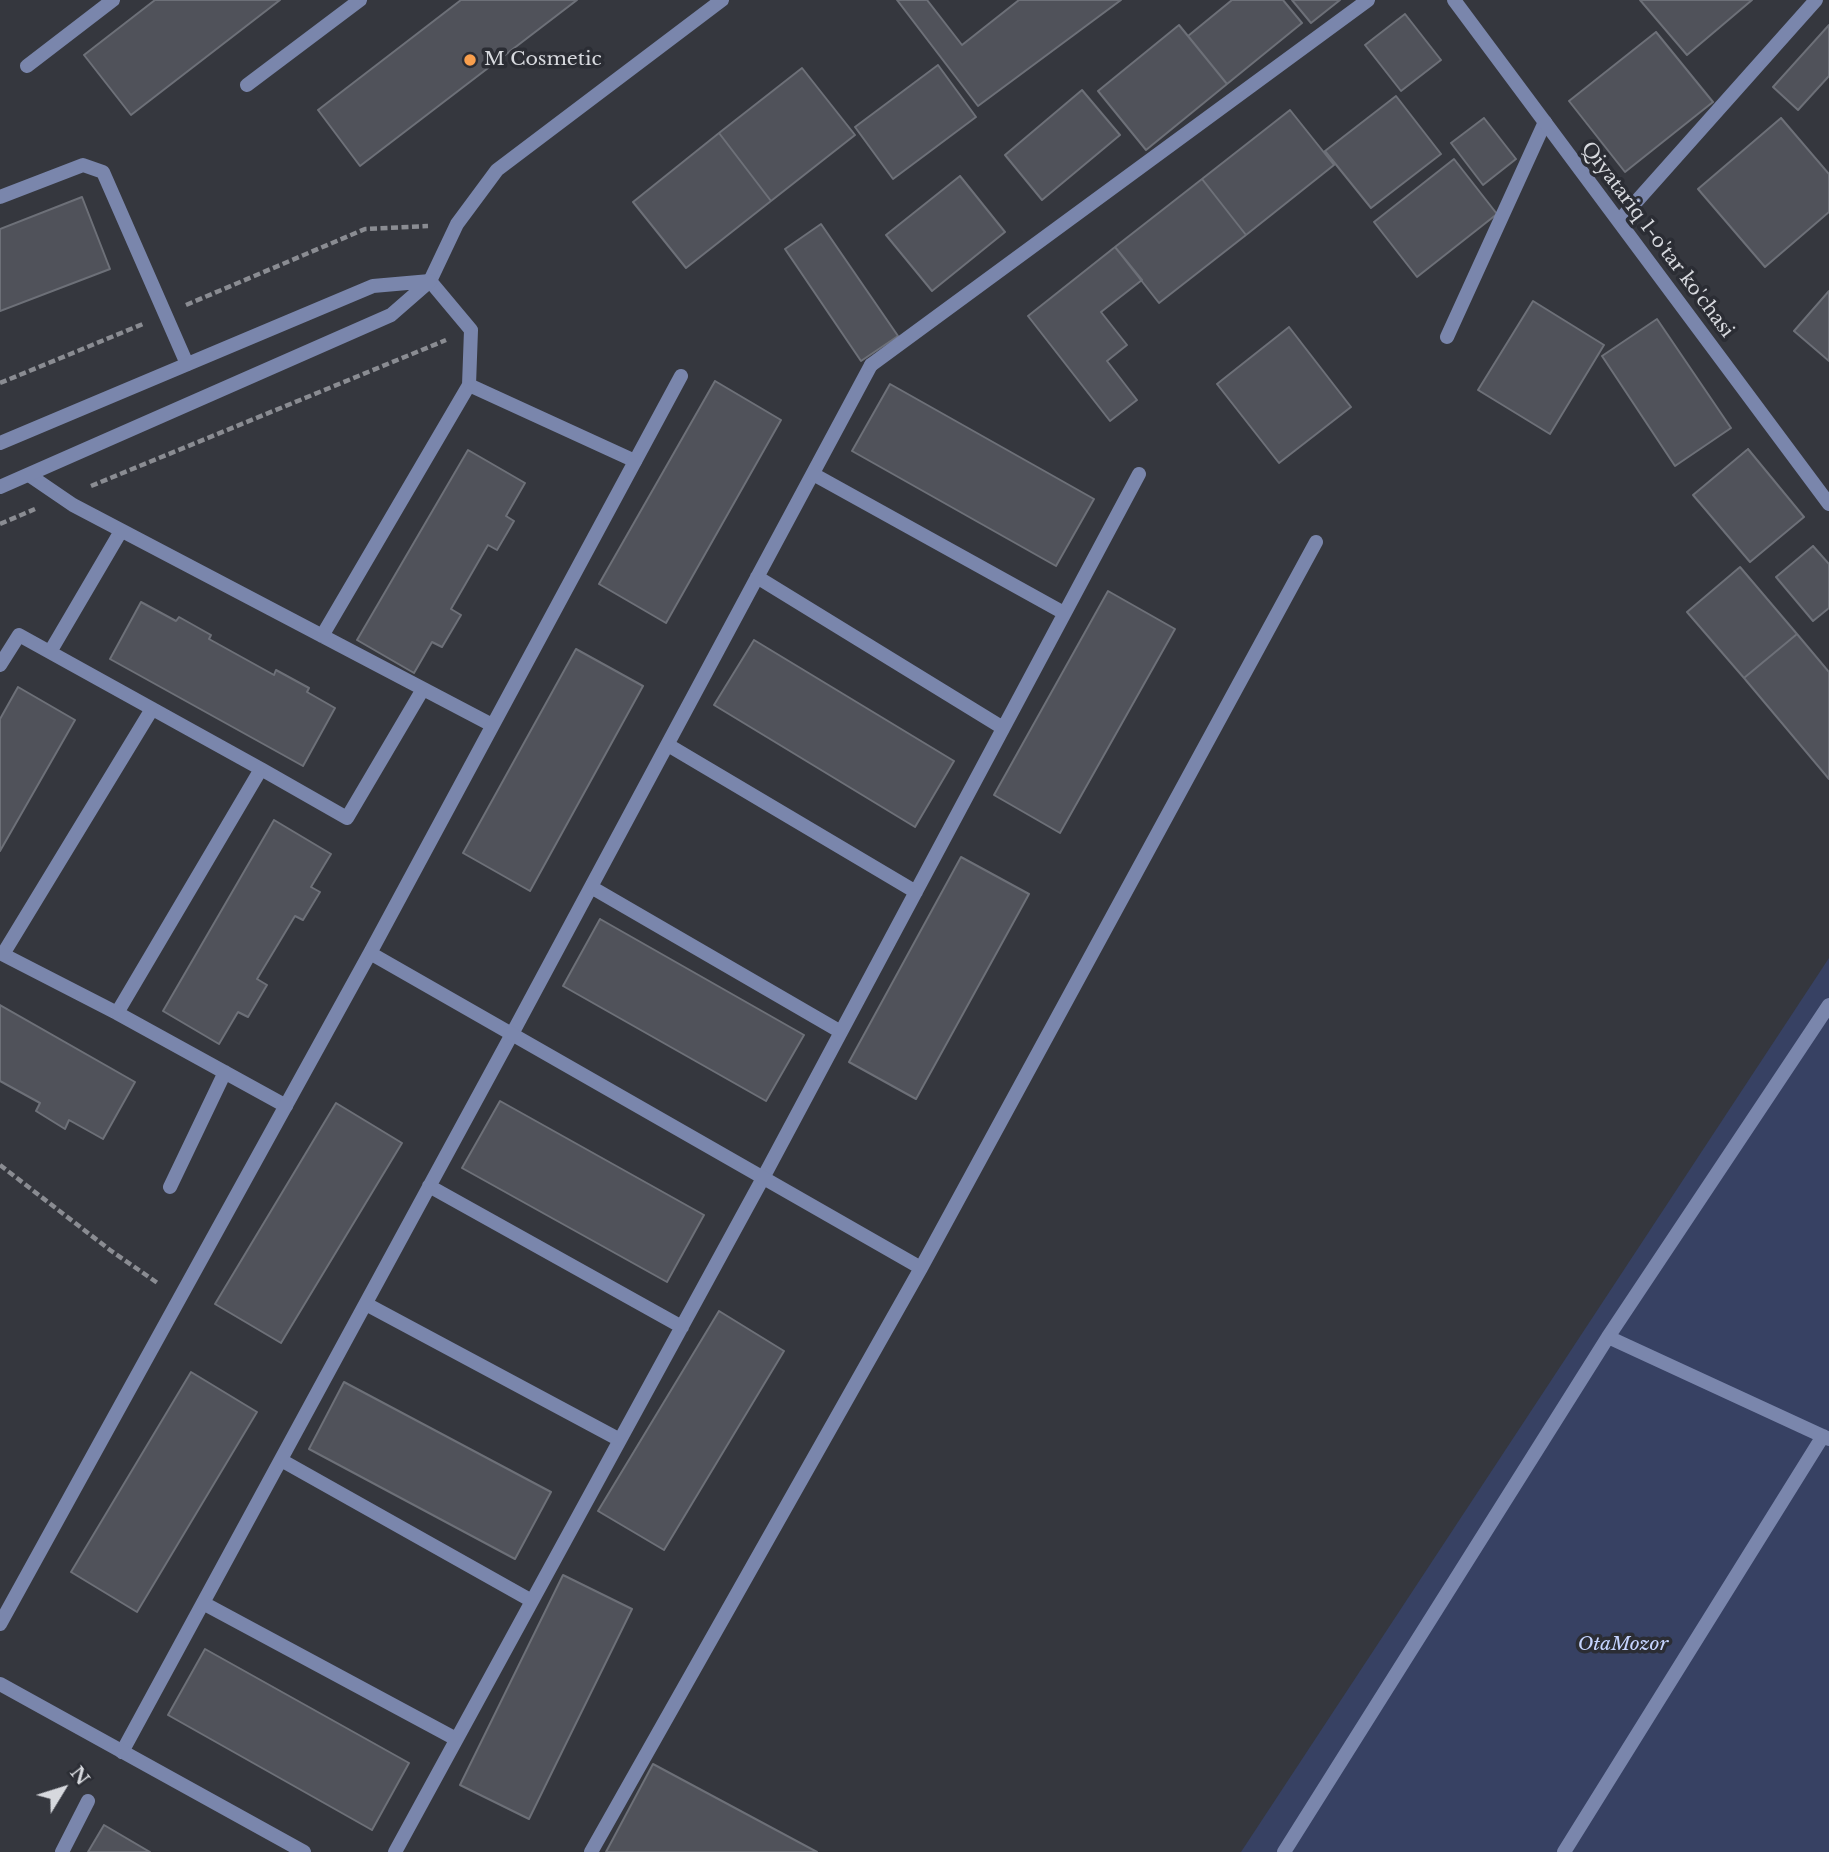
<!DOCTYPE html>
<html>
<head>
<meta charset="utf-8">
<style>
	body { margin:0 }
	#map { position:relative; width:1829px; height:1852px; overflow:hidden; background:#35373e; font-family:"Libre Baskerville",serif }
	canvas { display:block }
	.north { position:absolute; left:28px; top:1754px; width:70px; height:70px; -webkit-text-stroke:5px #2b2d34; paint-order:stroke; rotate:52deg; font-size:19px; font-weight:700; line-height:28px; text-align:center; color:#d7d9de }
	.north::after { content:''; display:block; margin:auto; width:24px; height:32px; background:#d7d9de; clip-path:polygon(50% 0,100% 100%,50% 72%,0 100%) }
</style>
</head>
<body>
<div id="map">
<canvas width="1829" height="1852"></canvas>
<div class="north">N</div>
</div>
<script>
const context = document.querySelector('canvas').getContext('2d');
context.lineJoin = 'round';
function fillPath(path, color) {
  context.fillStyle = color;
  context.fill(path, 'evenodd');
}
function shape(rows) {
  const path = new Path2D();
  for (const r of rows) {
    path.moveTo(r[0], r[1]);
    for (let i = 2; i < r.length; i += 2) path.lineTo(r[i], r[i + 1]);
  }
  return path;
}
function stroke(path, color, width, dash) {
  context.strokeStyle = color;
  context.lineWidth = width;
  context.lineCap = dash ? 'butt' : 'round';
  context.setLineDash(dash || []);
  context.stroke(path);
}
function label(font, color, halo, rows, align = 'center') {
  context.font = font + ' "Libre Baskerville",serif';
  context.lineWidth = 7;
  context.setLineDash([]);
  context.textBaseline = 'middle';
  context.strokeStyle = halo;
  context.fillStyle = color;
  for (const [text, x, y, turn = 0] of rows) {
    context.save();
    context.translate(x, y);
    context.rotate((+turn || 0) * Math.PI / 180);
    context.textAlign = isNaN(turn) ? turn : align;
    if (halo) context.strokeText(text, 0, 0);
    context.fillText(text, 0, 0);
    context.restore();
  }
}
const green = shape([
	[1829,958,1829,1852,1241,1852]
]);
const building = shape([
	[155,0,280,0,131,115,84,55,155,0],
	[461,0,577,0,360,166,318,110,461,0],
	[897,0,927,0,962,45,1019,0,1121,0,978,106,897,0],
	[1232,0,1283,0,1302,23,1227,84,1188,36,1232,0],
	[1292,0,1340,0,1311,23,1292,0],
	[1640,0,1752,0,1687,55,1640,0],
	[1405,14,1441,60,1401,91,1365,45,1405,14],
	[1179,25,1227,84,1146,150,1098,91,1179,25],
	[1829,25,1829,76,1798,110,1773,87,1829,25],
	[1656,32,1713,102,1625,172,1569,101,1656,32],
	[938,65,976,117,893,179,855,127,938,65],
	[802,68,855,135,771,201,719,133,802,68],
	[1082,90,1120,135,1042,200,1005,155,1082,90],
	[1396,96,1441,154,1371,208,1325,151,1396,96],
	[1290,110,1334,165,1246,235,1202,179,1290,110],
	[1484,118,1516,159,1483,185,1451,143,1484,118],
	[1781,118,1829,174,1829,212,1765,267,1698,189,1781,118],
	[719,133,771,201,686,268,633,202,719,133],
	[1454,159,1497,214,1417,277,1374,222,1454,159],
	[960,176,1005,232,932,291,886,235,960,176],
	[1202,179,1246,235,1159,303,1115,247,1202,179],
	[82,197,110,269,0,311,0,229,82,197],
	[821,224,898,336,861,361,785,249,821,224],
	[1115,247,1142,280,1101,312,1127,345,1107,361,1137,400,1110,421,1028,316,1115,247],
	[1829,291,1829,361,1794,331,1829,291],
	[1533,301,1604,345,1550,434,1478,390,1533,301],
	[1657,319,1731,428,1675,466,1602,356,1657,319],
	[1289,327,1351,407,1279,463,1217,384,1289,327],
	[715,381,781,420,666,623,599,584,715,381],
	[890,384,1094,499,1056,566,852,451,890,384],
	[1748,449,1804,517,1750,562,1693,495,1748,449],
	[468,450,525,483,506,516,514,521,497,550,488,545,451,609,461,615,442,647,432,642,414,673,357,640,468,450],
	[1813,546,1829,564,1829,608,1813,621,1776,577,1813,546],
	[1740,567,1797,634,1744,678,1687,612,1740,567],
	[1108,591,1175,629,1060,833,994,795,1108,591],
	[141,602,176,621,179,617,211,635,209,639,274,675,276,670,309,688,307,692,335,708,303,766,110,659,141,602],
	[1797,634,1829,672,1829,779,1744,678,1797,634],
	[754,640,954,761,915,827,714,705,754,640],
	[576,649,643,686,530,891,463,853,576,649],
	[18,687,75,720,0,851,0,719,18,687],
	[274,820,331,854,311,887,320,892,303,920,295,916,257,979,267,985,248,1017,238,1012,219,1044,163,1011,274,820],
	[961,857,1029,894,916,1099,849,1062,961,857],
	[600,919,804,1035,766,1101,563,986,600,919],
	[0,1005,135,1082,103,1139,69,1120,65,1129,36,1111,40,1103,0,1081,0,1005],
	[500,1101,704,1215,667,1282,462,1168,500,1101],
	[336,1103,402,1143,281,1343,215,1304,336,1103],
	[719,1311,784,1351,664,1550,598,1511,719,1311],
	[191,1372,257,1412,137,1612,71,1572,191,1372],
	[344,1382,551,1492,515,1559,309,1449,344,1382],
	[563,1575,632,1609,529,1819,460,1785,563,1575],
	[205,1649,409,1763,372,1830,168,1715,205,1649],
	[653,1764,817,1852,606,1852,653,1764],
	[104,1825,150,1852,88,1852,104,1825]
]);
const path = shape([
	[186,305,365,229,428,226],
	[0,383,143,324],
	[91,486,446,340],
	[0,524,35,509],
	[0,1165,110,1250,159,1284]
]);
const service = shape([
	[0,197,83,165,103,172,187,364],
	[430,281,471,330,469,385],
	[1447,337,1545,122],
	[813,474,1064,613],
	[29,475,73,505,492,725],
	[757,577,1003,728],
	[322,636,469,385,635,461],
	[50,652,121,531],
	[0,665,19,635,261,769,117,1013],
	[668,745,916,892],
	[261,769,347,818,423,689],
	[591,887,841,1032],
	[0,953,117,1013,286,1106],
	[3,954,152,709],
	[429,1186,682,1327],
	[170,1187,225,1072],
	[366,1304,620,1440],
	[1608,1337,1829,1439],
	[281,1460,532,1601],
	[203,1603,456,1739],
	[122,1752,512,1034,871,365],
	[62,1852,88,1801],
	[395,1852,763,1178,1139,474],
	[1284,1852,1608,1337,1829,1005],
	[1564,1852,1823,1436]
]);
const minor = shape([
	[1454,0,1829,504],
	[27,66,113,0],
	[247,85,360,0],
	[1619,221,1816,0],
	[430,281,457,224,497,170,722,0],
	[871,365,1368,0],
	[370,953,921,1268],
	[0,1624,370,953,681,376],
	[0,1684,304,1852],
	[591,1852,921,1268,1316,542]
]);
const tertiary = shape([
	[0,443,373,286,430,281],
	[0,487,391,315,430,281]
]);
const markers = [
	[470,60,7,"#f99f4d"]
];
const poiNames = [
	["M Cosmetic",484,60]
];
const streetNames = [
	["Qiyatariq 1-o'tar ko'chasi",1657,240,53]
];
const parkNames = [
	["OtaMozor",1623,1645]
];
fillPath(green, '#374163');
fillPath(building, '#50525a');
stroke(building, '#6d7078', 2);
stroke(path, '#8a8c92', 4.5, [7, 3.5]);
stroke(service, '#7a86ac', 14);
stroke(minor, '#7a86ac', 14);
stroke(tertiary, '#7a86ac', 14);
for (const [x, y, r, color] of markers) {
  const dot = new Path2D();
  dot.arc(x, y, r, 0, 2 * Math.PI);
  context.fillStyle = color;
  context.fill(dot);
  stroke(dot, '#2b2d34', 2.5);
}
label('19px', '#d7d9de', '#2b2d34', poiNames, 'left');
label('19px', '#d7d9de', '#2b2d34', streetNames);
label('italic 19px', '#c5d4ff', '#2b2d34', parkNames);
</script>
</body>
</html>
